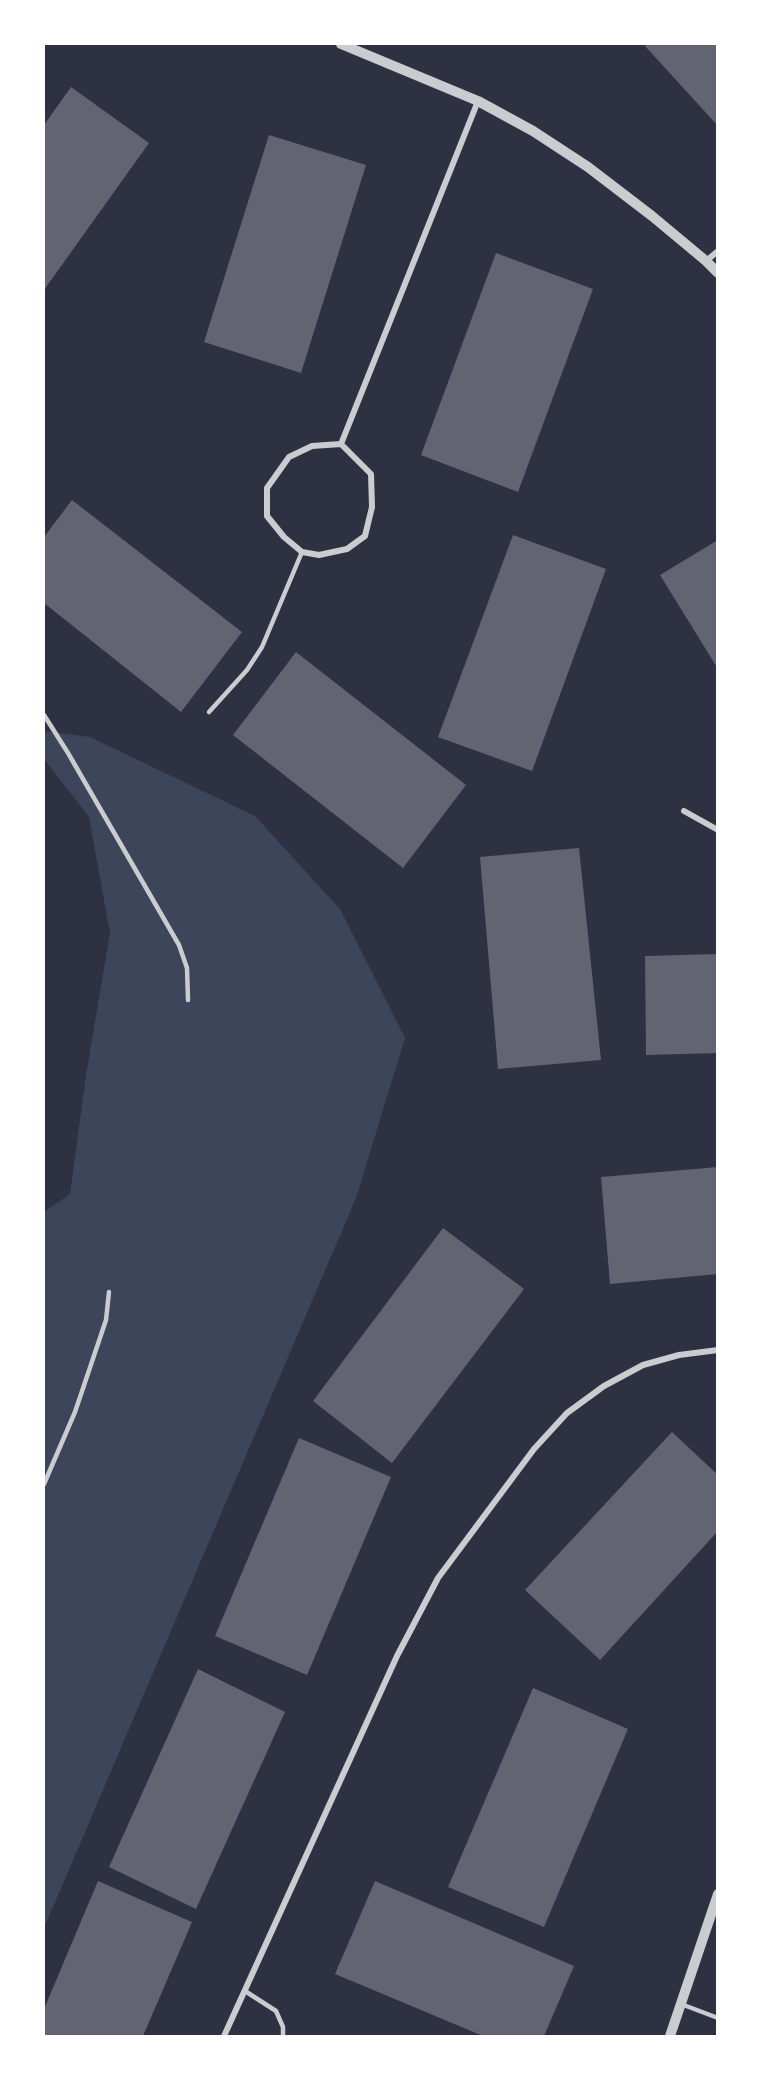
<!DOCTYPE html>
<html>
<head>
<meta charset="utf-8">
<style>
	body { margin:0 }
	#map { position:relative; width:761px; height:2080px; overflow:hidden; background:#2d3142; font-family:Inter,sans-serif }
	canvas { display:block }
	.frame { position:absolute; inset:0; border:45px solid #fff; pointer-events:none }
</style>
</head>
<body>
<div id="map">
<canvas width="761" height="2080"></canvas>
<div class="frame"></div>
</div>
<script>
const context = document.querySelector('canvas').getContext('2d');
context.lineJoin = 'round';
function fillPath(path, color) {
  context.fillStyle = color;
  context.fill(path, 'evenodd');
}
function shape(rows) {
  const path = new Path2D();
  for (const r of rows) {
    path.moveTo(r[0], r[1]);
    for (let i = 2; i < r.length; i += 2) path.lineTo(r[i], r[i + 1]);
  }
  return path;
}
function stroke(path, color, width, dash) {
  context.strokeStyle = color;
  context.lineWidth = width;
  context.lineCap = dash ? 'butt' : 'round';
  context.setLineDash(dash || []);
  context.stroke(path);
}
const green = shape([
	[44,731,90,737,255,816,340,909,405,1038,356,1198,44,1928,44,1212,70,1194,86,1075,110,933,89,817,44,759]
]);
const building = shape([
	[648,44,718,44,718,126,645,46],
	[71,87,149,143,44,290,44,125],
	[269,135,366,165,301,373,204,342],
	[496,253,593,289,518,492,421,455],
	[72,500,242,632,181,712,44,603,44,537],
	[513,535,606,569,532,771,438,737],
	[718,540,718,669,660,575],
	[296,652,466,785,403,868,233,735],
	[579,848,601,1060,498,1069,480,857],
	[718,954,718,1053,646,1055,645,956],
	[718,1167,718,1274,610,1284,601,1177],
	[443,1228,524,1289,392,1463,313,1401],
	[672,1432,718,1475,718,1531,600,1660,525,1590],
	[299,1438,391,1477,307,1675,215,1636],
	[198,1669,285,1712,196,1909,109,1867],
	[533,1688,628,1729,544,1927,448,1887],
	[98,1881,192,1922,143,2036,44,2036,44,2009],
	[375,1881,574,1966,544,2036,483,2036,335,1974]
]);
const service = shape([
	[209,712,247,670,262,647,302,552],
	[44,715,68,753,179,945,187,968,188,1000],
	[44,1484,75,1412,106,1320,109,1292],
	[245,1991,276,2011,283,2027,283,2036],
	[681,2004,718,2018]
]);
const minor = shape([
	[706,261,718,251],
	[341,444,371,474,372,507,365,536,347,549,319,555,302,552,284,537,267,516,267,488,289,457,312,446,341,444,478,101],
	[684,811,718,830],
	[224,2036,397,1656,438,1578,534,1449,567,1413,604,1386,643,1365,679,1355,718,1350]
]);
const tertiary = shape([
	[341,44,478,101,533,131,588,167,652,216,706,261,718,273],
	[670,2036,718,1894]
]);
fillPath(green, '#3c4559');
fillPath(building, '#626471');
stroke(service, '#caccd0', 4.5);
stroke(minor, '#caccd0', 6);
stroke(tertiary, '#caccd0', 10);
</script>
</body>
</html>
